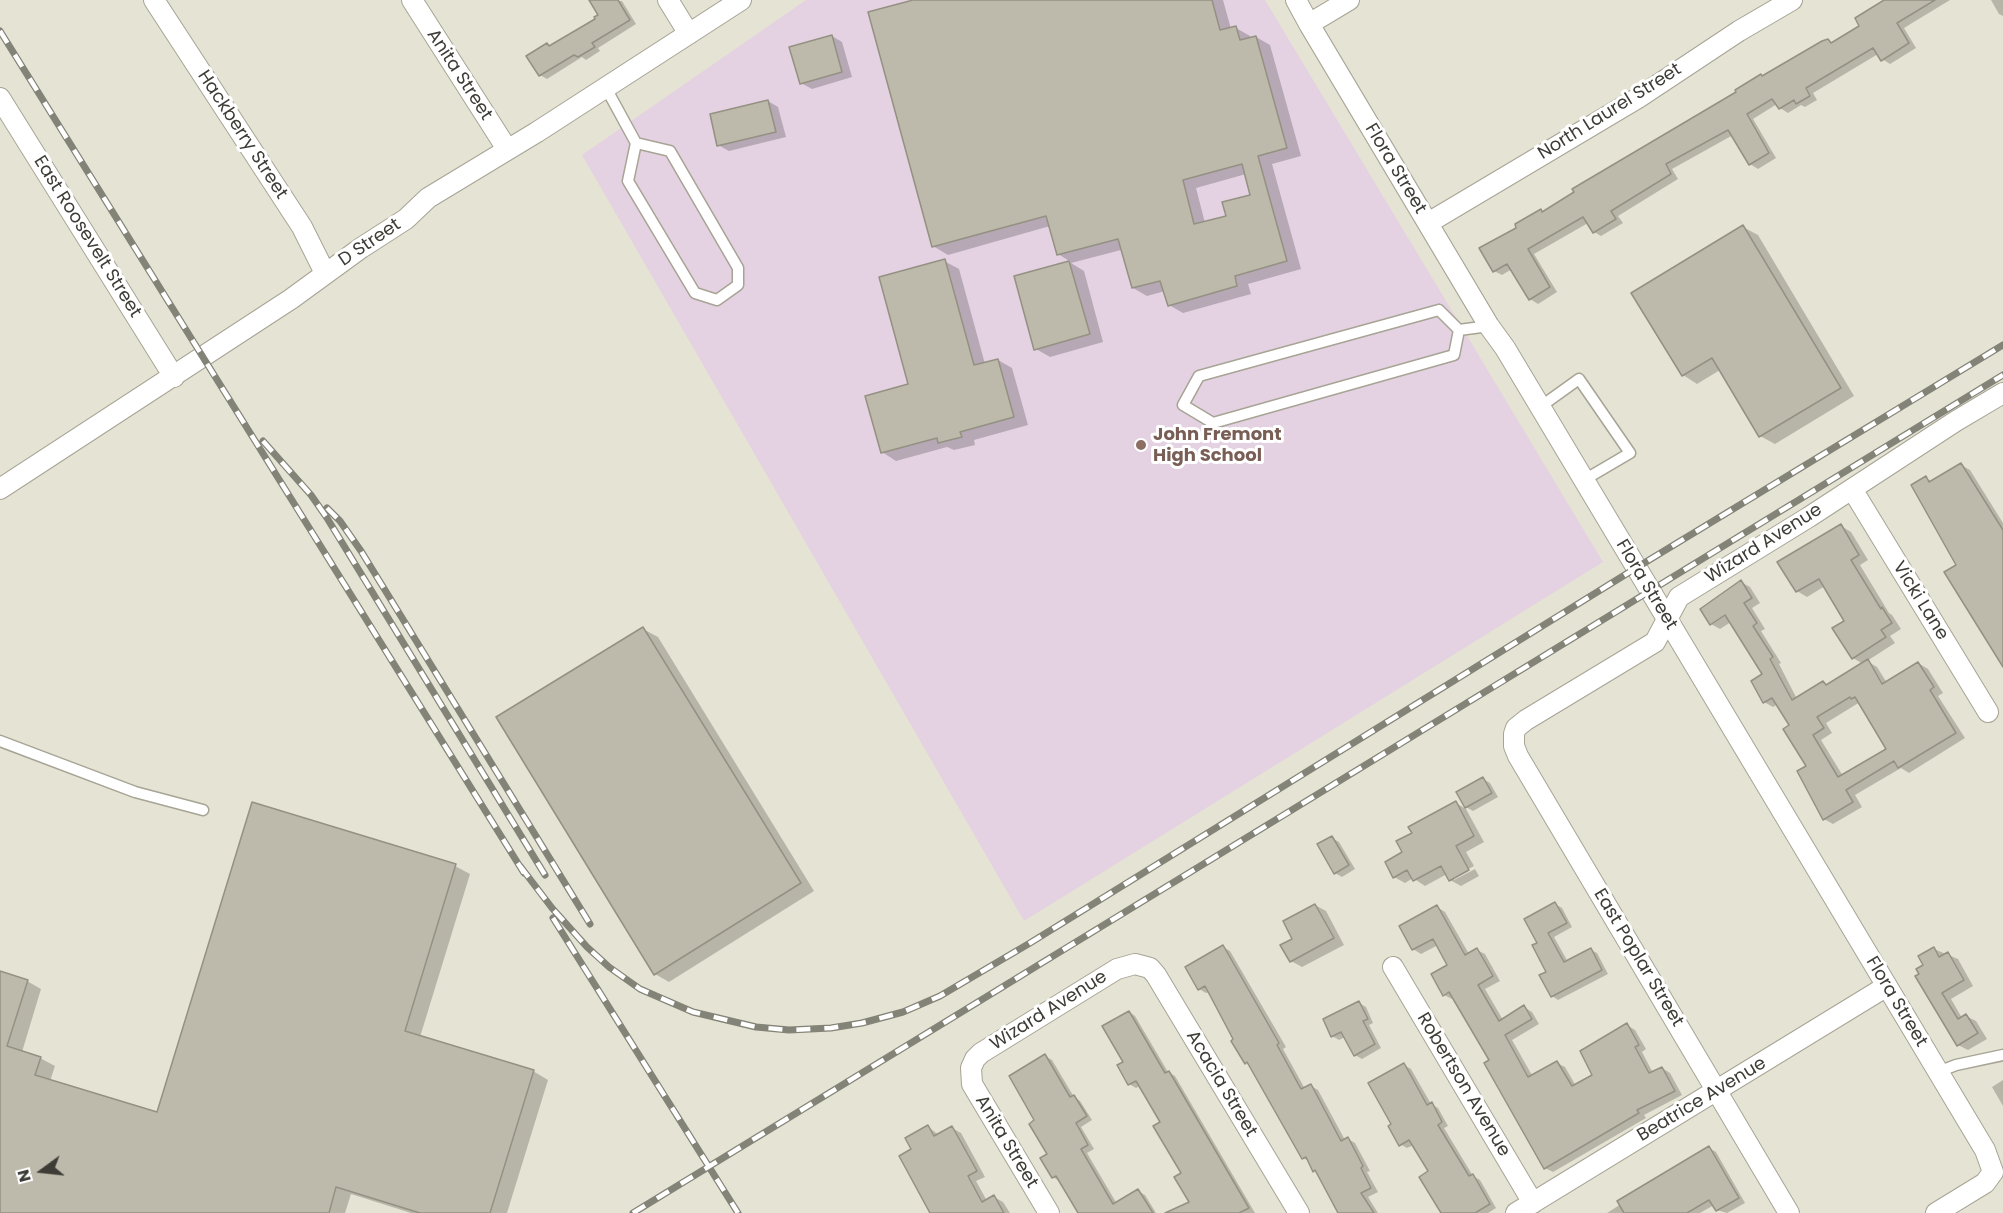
<!DOCTYPE html>
<html>
<head>
<meta charset="utf-8">
<style>
	body { margin:0 }
	#map { position:relative; width:2003px; height:1213px; overflow:hidden; background:#e5e3d3; font-family:Poppins,sans-serif }
	canvas { display:block }
	.north { position:absolute; left:12px; top:1141px; width:60px; height:60px; -webkit-text-stroke:4px #fff; paint-order:stroke; rotate:255deg; font-size:16px; font-weight:700; line-height:24px; text-align:center; color:#3d3c36 }
	.north::after { content:''; display:block; margin:auto; width:21px; height:27px; background:#3d3c36; clip-path:polygon(50% 0,100% 100%,50% 72%,0 100%) }
</style>
</head>
<body>
<div id="map">
<canvas width="2003" height="1213"></canvas>
<div class="north">N</div>
</div>
<script>
const context = document.querySelector('canvas').getContext('2d');
context.lineJoin = 'round';
function fillPath(path, color) {
  context.fillStyle = color;
  context.fill(path, 'evenodd');
}
function shape(rows) {
  const path = new Path2D();
  for (const r of rows) {
    path.moveTo(r[0], r[1]);
    for (let i = 2; i < r.length; i += 2) path.lineTo(r[i], r[i + 1]);
  }
  return path;
}
function stroke(path, color, width, dash) {
  context.strokeStyle = color;
  context.lineWidth = width;
  context.lineCap = dash ? 'butt' : 'round';
  context.setLineDash(dash || []);
  context.stroke(path);
}
function label(font, color, halo, rows, align = 'center') {
  context.font = font + ' Poppins,sans-serif';
  context.lineWidth = 6;
  context.setLineDash([]);
  context.textBaseline = 'middle';
  context.strokeStyle = halo;
  context.fillStyle = color;
  for (const [text, x, y, turn = 0] of rows) {
    context.save();
    context.translate(x, y);
    context.rotate((+turn || 0) * Math.PI / 180);
    context.textAlign = isNaN(turn) ? turn : align;
    if (halo) context.strokeText(text, 0, 0);
    context.fillText(text, 0, 0);
    context.restore();
  }
}
const education = shape([
	[806,0,1265,0,1603,562,1024,921,582,155]
]);
const shadow = shape([
	[597,0,622,1,636,24,598,48,600,51,586,60,582,57,547,79,540,75,547,45,551,47,597,19,600,15],
	[917,0,1223,0,1231,29,1236,28,1250,36,1251,39,1256,37,1270,45,1301,156,1272,164,1301,269,1248,284,1251,294,1183,313,1169,305,1165,291,1147,296,1133,288,1121,250,1071,263,1084,271,1103,342,1050,357,1036,349,1016,277,1071,262,1058,254,1050,226,948,255,933,246],
	[1246,174,1252,196,1228,217,1205,223,1196,188],
	[1887,0,1950,0,1904,28,1916,48,1890,64,1882,59,1878,54,1813,93,1817,100,1805,107,1801,105,1788,113,1780,108,1777,104,1753,119,1776,158,1758,169,1750,164,1733,135,1672,169,1678,179,1618,216,1623,223,1601,236,1594,232,1588,223,1534,254,1557,292,1538,304,1530,299,1512,269,1502,275,1494,271,1519,228,1541,211,1544,213,1763,77,1828,40,1833,43,1861,26],
	[1991,0,2003,0,2003,16,1999,14],
	[832,36,842,42,852,77,812,89,801,83],
	[768,101,778,107,786,137,729,151,718,145],
	[1743,227,1758,235,1854,396,1775,444,1760,436,1720,370,1697,384,1683,375],
	[944,261,959,269,985,364,998,360,1012,368,1028,425,974,440,975,445,954,450,947,447,896,461,882,452,910,385],
	[1961,465,1970,470,2003,523,2003,661,1958,565,1926,478,1933,482],
	[1841,526,1851,532,1868,560,1860,565,1889,613,1892,615,1901,629,1890,636,1895,643,1867,661,1877,667,1887,683,1918,663,1928,669,1943,693,1938,696,1965,738,1909,773,1901,768,1855,795,1862,807,1833,824,1824,819,1808,767,1791,726,1778,704,1773,707,1764,702,1764,675,1731,622,1720,629,1711,624,1741,582,1750,587,1760,603,1752,608,1765,629,1761,631,1781,663,1779,664,1797,699,1823,682,1828,685,1863,664,1853,658,1846,621,1825,586,1807,597,1797,591],
	[1860,702,1889,750,1843,776,1821,740,1832,733,1826,723],
	[643,629,658,637,814,891,669,982,655,974],
	[1483,779,1490,783,1498,797,1473,811,1466,807],
	[1456,803,1466,809,1484,842,1466,852,1474,866,1454,877,1454,880,1475,869,1479,876,1461,886,1450,880,1447,874,1425,886,1413,878,1405,883,1394,877,1414,833],
	[1332,838,1339,842,1355,869,1342,877,1335,873],
	[455,866,470,874,420,1037,533,1071,548,1080,507,1213,411,1213,351,1194,345,1213,0,1213,0,973,27,981,41,989,22,1052,40,1058,55,1066,50,1081,158,1114],
	[1555,904,1562,908,1572,927,1554,937,1568,962,1591,950,1597,953,1608,974,1558,1000,1552,996,1539,943],
	[1315,905,1326,911,1344,945,1302,967,1291,961,1294,939],
	[1437,907,1445,912,1469,954,1477,950,1485,954,1500,981,1485,989,1503,1020,1524,1007,1532,1012,1539,1024,1512,1040,1533,1077,1557,1063,1565,1067,1576,1086,1594,1075,1627,1025,1635,1030,1646,1049,1642,1052,1653,1073,1662,1068,1670,1073,1682,1095,1644,1115,1646,1118,1553,1172,1545,1168,1491,1061,1454,998,1452,999,1444,995,1449,965,1438,945,1421,954,1413,949],
	[1223,947,1230,951,1286,1047,1283,1049,1305,1089,1311,1086,1318,1090,1345,1140,1348,1139,1355,1143,1370,1171,1367,1172,1378,1192,1368,1197,1378,1213,1339,1213,1318,1173,1314,1171,1310,1162,1303,1158,1250,1065,1246,1063,1210,992,1206,993,1199,989],
	[1934,949,1958,959,1973,986,1951,999,1962,1018,1966,1016,1976,1021,1987,1039,1968,1050,1958,1045,1925,965],
	[1359,1003,1366,1007,1373,1023,1369,1025,1381,1048,1362,1059,1355,1055,1345,1037,1339,1040,1332,1036],
	[1129,1012,1135,1016,1168,1072,1175,1076,1255,1213,1174,1213,1191,1202,1183,1174,1162,1122,1140,1086,1136,1088,1129,1084,1125,1062],
	[1045,1056,1052,1060,1074,1097,1080,1101,1092,1120,1081,1127,1094,1149,1087,1153,1117,1204,1138,1191,1145,1195,1156,1213,1080,1213,1059,1181,1053,1177,1049,1154,1036,1121],
	[1404,1065,1411,1069,1431,1104,1438,1108,1448,1126,1444,1128,1473,1176,1480,1180,1496,1208,1488,1213,1442,1213,1430,1172,1414,1145,1407,1148,1400,1144,1393,1125],
	[2003,1080,2003,1106,1992,1087],
	[928,1127,939,1135,952,1128,961,1133,985,1177,976,1181,987,1201,994,1197,1003,1202,1010,1213,940,1213,913,1150],
	[1709,1148,1716,1152,1745,1203,1727,1213,1717,1210,1714,1205,1700,1213,1607,1213]
]);
const building = shape([
	[589,0,618,0,630,20,592,43,595,47,578,57,574,55,539,76,526,56,547,43,549,46,595,19,594,17,598,15,589,0],
	[913,0,1212,0,1220,30,1236,26,1240,40,1256,36,1287,148,1258,156,1287,261,1235,276,1237,286,1168,306,1160,281,1132,288,1118,239,1057,255,1046,216,932,247,868,12,913,0],
	[1242,164,1250,195,1222,202,1226,216,1194,224,1183,180,1242,164],
	[1884,0,1935,0,1897,23,1909,43,1881,61,1873,48,1806,88,1810,96,1796,104,1794,100,1779,109,1772,99,1747,114,1769,153,1749,165,1728,130,1666,164,1671,174,1611,211,1616,219,1593,233,1583,217,1528,249,1550,287,1529,300,1507,264,1493,272,1479,248,1516,228,1515,224,1541,209,1542,212,1574,192,1572,189,1736,92,1735,90,1761,74,1762,76,1822,41,1828,39,1831,43,1859,26,1855,18,1884,0],
	[832,35,842,72,800,84,789,47,832,35],
	[768,100,776,132,717,146,710,114,768,100],
	[1743,225,1841,388,1759,437,1712,358,1682,376,1631,293,1743,225],
	[945,259,974,365,998,359,1014,417,960,432,962,437,938,443,937,438,881,453,865,396,908,384,879,277,945,259],
	[1069,261,1090,334,1034,350,1014,276,1069,261],
	[1961,463,2003,530,2003,667,1944,572,1956,565,1911,485,1926,476,1929,482,1961,463],
	[1841,524,1859,555,1851,560,1881,609,1882,607,1892,623,1881,630,1886,637,1852,659,1832,628,1844,621,1819,579,1796,592,1777,562,1841,524],
	[1741,580,1752,598,1744,603,1757,623,1753,626,1773,657,1770,659,1792,700,1823,681,1826,685,1868,659,1882,684,1918,662,1934,687,1930,690,1956,733,1898,768,1894,761,1846,790,1853,802,1823,820,1797,771,1806,766,1783,729,1789,725,1772,698,1763,703,1751,681,1762,674,1725,615,1710,625,1700,609,1741,580],
	[1850,697,1851,699,1855,697,1886,749,1838,777,1813,735,1824,728,1817,717,1850,697],
	[643,627,801,883,654,975,496,717,643,627],
	[1483,777,1492,793,1465,808,1456,792,1483,777],
	[1456,801,1474,836,1456,846,1469,870,1449,881,1441,866,1413,881,1407,870,1393,878,1385,862,1402,852,1396,841,1412,833,1408,827,1456,801],
	[252,802,456,864,405,1031,534,1070,490,1213,420,1213,336,1187,329,1213,0,1213,0,971,28,980,7,1046,41,1057,35,1075,157,1112,252,802],
	[1332,836,1349,865,1334,874,1317,844,1332,836],
	[1555,902,1567,923,1548,933,1564,962,1591,948,1602,970,1551,997,1539,975,1546,972,1532,945,1537,943,1524,919,1555,902],
	[1315,904,1334,938,1290,962,1280,945,1292,939,1283,921,1315,904],
	[1437,905,1465,955,1477,948,1493,976,1478,985,1499,1021,1524,1005,1532,1019,1505,1035,1528,1077,1557,1061,1572,1086,1592,1075,1580,1051,1627,1023,1639,1045,1635,1047,1649,1073,1662,1067,1675,1091,1637,1110,1639,1113,1544,1169,1484,1063,1489,1060,1449,992,1443,996,1431,974,1447,965,1433,939,1412,950,1399,926,1437,905],
	[1223,945,1279,1043,1277,1045,1301,1089,1311,1084,1341,1141,1348,1137,1363,1166,1361,1168,1371,1188,1361,1193,1374,1213,1338,1213,1315,1170,1313,1172,1306,1157,1302,1159,1247,1062,1245,1064,1231,1041,1233,1039,1205,986,1198,990,1185,967,1223,945],
	[1934,947,1939,957,1948,952,1964,980,1942,993,1958,1019,1966,1014,1978,1033,1957,1046,1915,976,1919,974,1916,969,1923,965,1918,956,1934,947],
	[1359,1001,1368,1019,1363,1021,1375,1044,1354,1056,1341,1032,1331,1037,1323,1019,1359,1001],
	[1129,1011,1165,1073,1169,1071,1249,1208,1239,1213,1165,1213,1189,1202,1174,1177,1181,1173,1153,1126,1160,1122,1136,1081,1128,1085,1117,1065,1123,1062,1102,1026,1129,1011],
	[1045,1054,1070,1097,1074,1095,1087,1116,1076,1123,1088,1145,1081,1149,1113,1204,1138,1189,1153,1213,1078,1213,1056,1176,1052,1178,1040,1158,1047,1154,1029,1124,1034,1120,1009,1076,1045,1054],
	[1404,1063,1427,1105,1432,1102,1442,1122,1438,1125,1469,1176,1473,1174,1490,1204,1475,1213,1441,1213,1419,1177,1428,1171,1409,1140,1399,1146,1388,1126,1391,1124,1368,1083,1404,1063],
	[928,1125,934,1136,952,1126,977,1171,968,1176,982,1202,994,1195,1004,1213,930,1213,899,1156,911,1149,905,1138,928,1125],
	[1709,1146,1739,1198,1716,1211,1709,1200,1687,1213,1624,1213,1617,1201,1709,1146]
]);
const lane = shape([
	[606,88,636,143,628,181,695,293,717,300,738,285,738,268,670,151,636,143],
	[1439,310,1459,330,1454,355,1213,423,1183,405,1199,376,1439,310],
	[1459,330,1489,326],
	[1540,407,1579,379,1630,453,1584,480],
	[0,741,135,792,203,810],
	[1938,1072,1956,1065,2003,1055]
]);
const street = shape([
	[154,0,302,227,325,273],
	[412,0,507,149],
	[668,0,689,34],
	[1296,0,1309,24,1489,326,1505,348,1985,1150,1993,1172,1985,1183,1936,1213],
	[1309,24,1349,0],
	[0,98,174,377],
	[1428,223,1638,98,1739,31,1792,0],
	[0,489,291,299,361,248,406,219,428,198,537,132,741,0],
	[1852,489,1988,712],
	[1393,967,1533,1203],
	[1049,1213,972,1084,971,1068,975,1059,981,1053,1117,969,1135,964,1150,968,1156,975,1299,1213],
	[1516,1213,1887,986],
	[1789,1213,1518,756,1514,746,1514,734,1516,728,1526,720,1655,642,1679,597,1809,517,1956,421,2003,393]
]);
const rail = shape([
	[0,31,524,873],
	[263,441,311,495,327,518,545,875],
	[327,508,340,521,361,551,590,924],
	[520,866,552,908,587,947,609,967,640,989,693,1012,756,1027,789,1030,831,1028,862,1023,903,1012,940,996,1030,943,1636,568,2003,345],
	[553,918,738,1213],
	[633,1213,2003,375]
]);
const markers = [
	[1141,445,6,"#8d6e63"]
];
const streetNames = [
	["Anita Street",459,75,57],
	["North Laurel Street",1610,112,-32],
	["Hackberry Street",242,135,57],
	["Flora Street",1395,169,59],
	["East Roosevelt Street",87,237,58],
	["D Street",370,243,-34],
	["Wizard Avenue",1764,544,-32],
	["Flora Street",1646,585,59],
	["Vicki Lane",1920,601,58],
	["East Poplar Street",1638,958,59],
	["Flora Street",1896,1002,59],
	["Wizard Avenue",1049,1011,-32],
	["Acacia Street",1221,1084,59],
	["Robertson Avenue",1463,1085,59],
	["Beatrice Avenue",1702,1100,-31],
	["Anita Street",1006,1142,59]
];
const educationNames = [
	["John Fremont",1153,435],
	["High School",1153,456]
];
fillPath(education, '#e4d2e2');
fillPath(shadow, '#0003');
fillPath(building, '#bdbaab');
stroke(building, '#949183', 1.5);
stroke(lane, '#a7a495', 13);
stroke(street, '#a7a495', 22);
stroke(lane, '#fff', 10);
stroke(street, '#fff', 20);
stroke(rail, '#848378', 7);
stroke(rail, '#fff', 4.5, [14]);
for (const [x, y, r, color] of markers) {
  const dot = new Path2D();
  dot.arc(x, y, r, 0, 2 * Math.PI);
  context.fillStyle = color;
  context.fill(dot);
  stroke(dot, '#fff', 2);
}
label('18px', '#3d3c36', '#fff', streetNames);
label('bold 18px', '#785e54', '#fff', educationNames, 'left');
</script>
</body>
</html>
